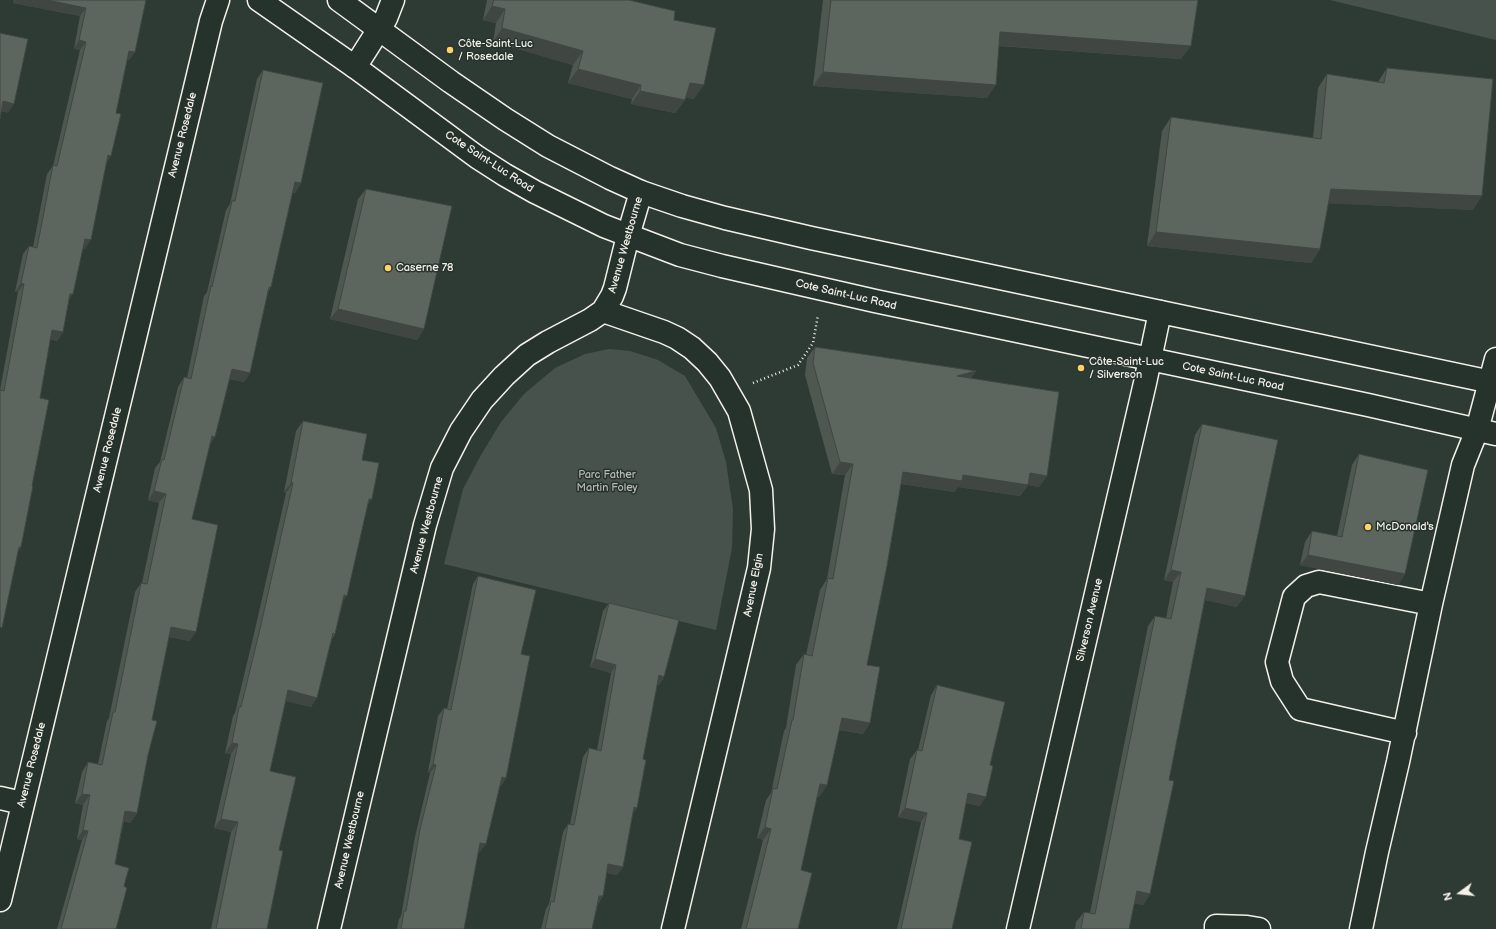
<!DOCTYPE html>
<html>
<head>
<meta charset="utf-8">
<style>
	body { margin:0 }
	#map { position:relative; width:1496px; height:929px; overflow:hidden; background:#2e3b34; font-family:"Balsamiq Sans",sans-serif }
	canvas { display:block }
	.north { position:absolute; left:1440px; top:873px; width:40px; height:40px; -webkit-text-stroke:3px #26332d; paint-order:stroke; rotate:255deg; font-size:11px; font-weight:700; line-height:16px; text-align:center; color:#f4f1e8 }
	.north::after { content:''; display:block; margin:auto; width:14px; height:18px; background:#f4f1e8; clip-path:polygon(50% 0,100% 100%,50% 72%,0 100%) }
</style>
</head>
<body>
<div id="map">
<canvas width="1496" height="929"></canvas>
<div class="north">N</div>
</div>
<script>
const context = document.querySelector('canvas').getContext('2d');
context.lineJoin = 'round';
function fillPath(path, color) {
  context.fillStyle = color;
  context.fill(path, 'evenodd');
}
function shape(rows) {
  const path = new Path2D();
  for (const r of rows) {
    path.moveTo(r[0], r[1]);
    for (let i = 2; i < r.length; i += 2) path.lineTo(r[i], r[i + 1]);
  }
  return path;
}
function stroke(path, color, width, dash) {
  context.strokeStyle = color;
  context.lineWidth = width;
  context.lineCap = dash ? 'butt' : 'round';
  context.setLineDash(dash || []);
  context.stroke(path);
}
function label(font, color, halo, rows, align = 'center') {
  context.font = font + ' "Balsamiq Sans",sans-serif';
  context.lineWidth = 3;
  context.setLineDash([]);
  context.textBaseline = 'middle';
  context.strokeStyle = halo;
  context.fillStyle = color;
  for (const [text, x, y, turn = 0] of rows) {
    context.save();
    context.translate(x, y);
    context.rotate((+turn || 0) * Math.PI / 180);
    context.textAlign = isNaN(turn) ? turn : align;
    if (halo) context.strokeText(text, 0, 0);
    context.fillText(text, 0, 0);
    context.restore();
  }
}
const green = shape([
	[1330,0,1496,0,1496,40],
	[609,349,630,351,658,360,685,376,716,428,726,462,733,509,732,548,716,630,444,564,463,489,481,455,501,422,524,394,555,368,585,354]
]);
const path = shape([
	[753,383,798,365,813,343,818,315]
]);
const minor = shape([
	[355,67,386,18,393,0],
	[603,311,664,332,677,338,692,348,707,362,720,378,739,411,761,490,763,529,759,568,673,929],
	[1405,733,1300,709,1282,681,1277,662,1294,597,1306,586,1319,582,1431,604],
	[0,798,22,803],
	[0,900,211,21,218,0],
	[329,929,425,525,442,468,461,431,482,400,504,376,527,355,548,342,590,320,603,311,612,296,615,288,628,236,641,192],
	[1018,929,1145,383,1160,312],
	[1216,929,1216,926,1247,927,1259,929],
	[1361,929,1377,852,1398,762,1431,604,1463,465,1477,430,1496,359]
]);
const major = shape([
	[259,0,355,67,477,157,505,175,535,192,604,226,680,255,722,266,875,301,1368,405,1496,434],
	[339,0,451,82,505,119,548,146,610,178,641,192,682,206,725,218,811,238,1496,383]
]);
const wall = shape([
	[14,0,145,0,135,52,129,60,127,60,116,113,106,164,85,249,83,248,68,300,63,332,57,341,50,339,40,398,32,486,21,547,18,552,0,390,18,292,15,292,23,254,29,246,33,247,47,174,53,166,80,50,74,49,80,16,13,3],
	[487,0,629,0,674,20,694,99,685,97,685,100,675,113,631,104,632,99,568,83,573,65,493,42,496,23,483,20],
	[823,0,1198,0,1181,59,999,46,987,98,813,86],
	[1387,68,1473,210,1328,203,1320,249,1311,263,1147,246,1162,131,1171,117,1313,138,1318,88,1327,74,1378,82],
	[263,70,301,183,295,193,292,192,271,287,268,292,250,373,244,382,229,379,210,444,192,519,190,641,169,637,152,720,148,755,137,813,130,823,124,821,115,864,124,886,116,929,57,929,82,840,77,839,83,805,75,803,82,772,88,762,98,764,107,721,109,718,135,592,141,583,142,583,159,503,148,500,155,468,160,462,178,387,184,377,187,378,204,296,207,292,226,210,230,204,257,79],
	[366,189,424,329,417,340,330,319,358,199],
	[815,347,976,371,971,378,1047,476,1039,487,1028,485,1020,496,958,487,954,492,901,484,867,665,870,723,863,734,839,730,827,785,819,797,817,796,801,870,798,929,741,929,763,840,757,838,766,800,771,793,784,731,786,728,796,665,804,654,806,655,820,590,827,579,845,475,832,474,805,375,807,358],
	[303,421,362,460,372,499,367,505,343,602,335,634,332,639,311,707,286,701,270,771,279,850,267,929,211,929,231,832,214,828,231,754,225,753,233,716,235,713,253,638,286,493,284,492,296,431],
	[1202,424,1237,607,1205,600,1169,780,1150,894,1143,905,1134,903,1129,929,1075,929,1076,922,1084,912,1090,913,1148,626,1155,616,1166,618,1173,582,1164,580,1195,435],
	[1359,454,1405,574,1398,585,1300,565,1305,542,1312,531,1337,536,1352,465],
	[478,576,521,654,506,778,501,786,500,786,480,852,478,852,464,929,397,929,399,919,401,916,415,837,430,773,428,772,438,716,444,708,447,709,473,584],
	[609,603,664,677,659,685,657,684,623,867,617,875,607,873,603,896,598,904,592,929,541,929,546,909,549,904,563,832,568,824,570,824,583,757,589,748,597,750,611,673,590,667,603,611],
	[937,685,980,806,966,803,959,839,952,929,897,929,921,822,898,817,910,759,917,750,918,750,931,695]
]);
const shadedWall = shape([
	[15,0,47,0,86,8,80,16,13,3],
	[492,6,505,9,496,23,483,20],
	[502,28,583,51,573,65,493,42],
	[1000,32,1191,46,1181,59,991,45],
	[79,40,86,42,80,50,74,49],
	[129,51,135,52,129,60,124,59],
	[578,69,641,85,632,99,568,83],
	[823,72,996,85,987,98,813,86],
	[690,83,704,85,694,99,680,97],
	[640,91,685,100,675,113,631,104],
	[3,101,14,104,8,113,0,111],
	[108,155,111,156,106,164],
	[295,182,301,183,295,193,288,191],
	[1331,189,1482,196,1473,210,1321,203],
	[1156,232,1320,249,1311,263,1147,246],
	[85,239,91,240,85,249,79,248],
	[21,283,24,284,18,292,15,292],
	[70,294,73,294,67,303],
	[338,309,424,329,417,340,330,319],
	[52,330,63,332,57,341,46,338],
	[232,369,250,373,244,382,225,378],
	[976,371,968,382,957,376],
	[212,436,215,437,209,446],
	[840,462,853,464,845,475,832,474],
	[903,472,1030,473,1047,476,1039,487,1028,485,1020,496,958,487,954,492,895,483],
	[291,483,293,483,286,493,284,492],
	[154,491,166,494,159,503,148,500],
	[369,499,372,499,365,509],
	[1308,555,1405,574,1398,585,1300,565],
	[1171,570,1181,572,1173,582,1164,580],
	[1207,588,1245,596,1237,607,1200,599],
	[344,595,347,596,340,605],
	[171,627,196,632,190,641,165,636],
	[595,659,616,665,611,673,590,667],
	[659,675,664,677,659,685,653,683],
	[288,690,317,698,311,707,281,700],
	[842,718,870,723,863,734,834,729],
	[232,743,238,744,231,754,225,753],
	[433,764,436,765,430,773,428,772],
	[502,777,506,778,501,786,496,785],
	[820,784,827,785,819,797,812,795],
	[968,793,986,797,980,806,962,802],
	[82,794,90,795,83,805,75,803],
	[634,807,637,808,631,816],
	[905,808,927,813,921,822,898,817],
	[125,811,137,813,130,823,119,820],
	[221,819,238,822,231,832,214,828],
	[765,827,771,829,763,840,757,838],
	[83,830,88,831,82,840,77,839],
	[480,843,486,844,480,852,474,851],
	[608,864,623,867,617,875,603,872],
	[1137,891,1150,894,1143,905,1129,902],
	[599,896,603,896,597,904]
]);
const building = shape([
	[47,0,146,0,135,52,129,51,116,113,121,114,111,156,108,155,91,240,85,239,73,294,70,294,63,332,52,330,40,398,49,400,32,486,33,486,21,547,19,547,2,628,0,627,0,390,4,391,24,284,21,283,29,246,37,248,53,165,57,166,86,42,79,40,86,8,47,0],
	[494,0,629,0,675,11,674,20,716,28,704,85,690,83,685,100,640,91,641,85,578,69,583,51,502,28,505,9,492,6,494,0],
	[831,0,1198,0,1191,46,1000,32,996,85,823,72,831,0],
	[0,33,28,39,14,104,3,101,0,119,0,33],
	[1387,68,1493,79,1482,196,1331,189,1320,249,1156,232,1171,117,1321,139,1327,74,1384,83,1387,68],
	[263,70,323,83,301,183,295,182,271,287,269,287,250,373,232,369,215,437,212,436,192,519,218,525,196,632,171,627,152,720,157,721,148,755,137,813,125,811,115,864,129,868,124,886,127,888,116,929,61,929,88,831,83,830,90,795,82,794,88,762,102,765,113,712,115,712,141,583,147,584,166,494,154,491,162,459,164,460,184,377,191,379,211,286,212,287,232,201,235,201,263,70],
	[366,189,452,206,424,329,338,309,366,189],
	[815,347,976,371,957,376,1059,392,1047,476,1030,473,1028,485,963,475,962,481,903,472,887,566,867,665,880,667,870,723,842,718,827,785,820,784,801,870,812,873,798,929,746,929,771,829,765,827,773,788,777,789,792,720,793,720,804,654,812,656,828,578,833,579,853,464,840,462,813,363,815,347],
	[303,421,367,434,362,460,379,463,372,499,369,499,347,596,344,595,335,634,333,633,317,698,288,690,270,771,296,777,279,850,283,851,267,929,216,929,238,822,221,819,238,744,232,743,239,707,241,707,260,629,293,483,291,483,303,421],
	[1202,424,1278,440,1245,596,1207,588,1169,780,1174,781,1150,894,1137,891,1129,929,1081,929,1084,912,1095,914,1155,616,1171,619,1181,572,1171,570,1202,424],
	[1359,454,1428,470,1405,574,1308,555,1312,531,1342,537,1359,454],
	[478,576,536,590,521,654,530,656,506,778,502,777,486,844,480,843,464,929,401,929,404,911,406,911,420,829,436,765,433,764,444,708,451,710,478,576],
	[609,603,679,620,664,677,659,675,643,759,646,760,637,808,634,807,623,867,608,864,603,896,599,896,592,929,545,929,551,901,554,902,568,824,574,825,589,748,601,751,616,665,595,659,609,603],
	[937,685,1005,702,990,765,993,766,986,797,968,793,959,839,972,842,952,929,901,929,927,813,905,808,917,750,922,751,937,685]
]);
const markers = [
	[450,50,4,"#ffd166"],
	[388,268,4,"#ffd166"],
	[1081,368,4,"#ffd166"],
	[1368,527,4,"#ffd166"]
];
const poiNames = [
	["Côte-Saint-Luc",458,44],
	["/ Rosedale",458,57],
	["Caserne 78",396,268],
	["Côte-Saint-Luc",1089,362],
	["/ Silverson",1089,375],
	["McDonald's",1376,527]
];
const streetNames = [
	["Avenue Rosedale",183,135,-76],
	["Cote Saint-Luc Road",489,162,33],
	["Avenue Westbourne",626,245,-74],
	["Cote Saint-Luc Road",846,295,13],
	["Cote Saint-Luc Road",1233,377,12],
	["Avenue Rosedale",108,450,-76],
	["Avenue Westbourne",427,525,-75],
	["Avenue Elgin",754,585,-79],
	["Silverson Avenue",1090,620,-77],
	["Avenue Rosedale",32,765,-76],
	["Avenue Westbourne",350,840,-77]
];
const parkNames = [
	["Parc Father",607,475],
	["Martin Foley",607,488]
];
fillPath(green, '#48524c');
stroke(minor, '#f4f1e8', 25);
stroke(major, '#f4f1e8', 25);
stroke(path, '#f4f1e8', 2.5, [1, 3]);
stroke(minor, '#26332d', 22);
stroke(major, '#26332d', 22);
fillPath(wall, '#4f5751');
fillPath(shadedWall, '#404742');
fillPath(building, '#5c655e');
stroke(building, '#404742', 1);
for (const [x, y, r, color] of markers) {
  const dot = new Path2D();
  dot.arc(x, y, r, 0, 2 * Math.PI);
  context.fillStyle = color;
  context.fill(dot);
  stroke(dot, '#26332d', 1.5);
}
label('11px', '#f4f1e8', '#26332d', poiNames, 'left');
label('11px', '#f4f1e8', '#26332d', streetNames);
label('11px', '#b8b9b1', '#26332d', parkNames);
</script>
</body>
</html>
